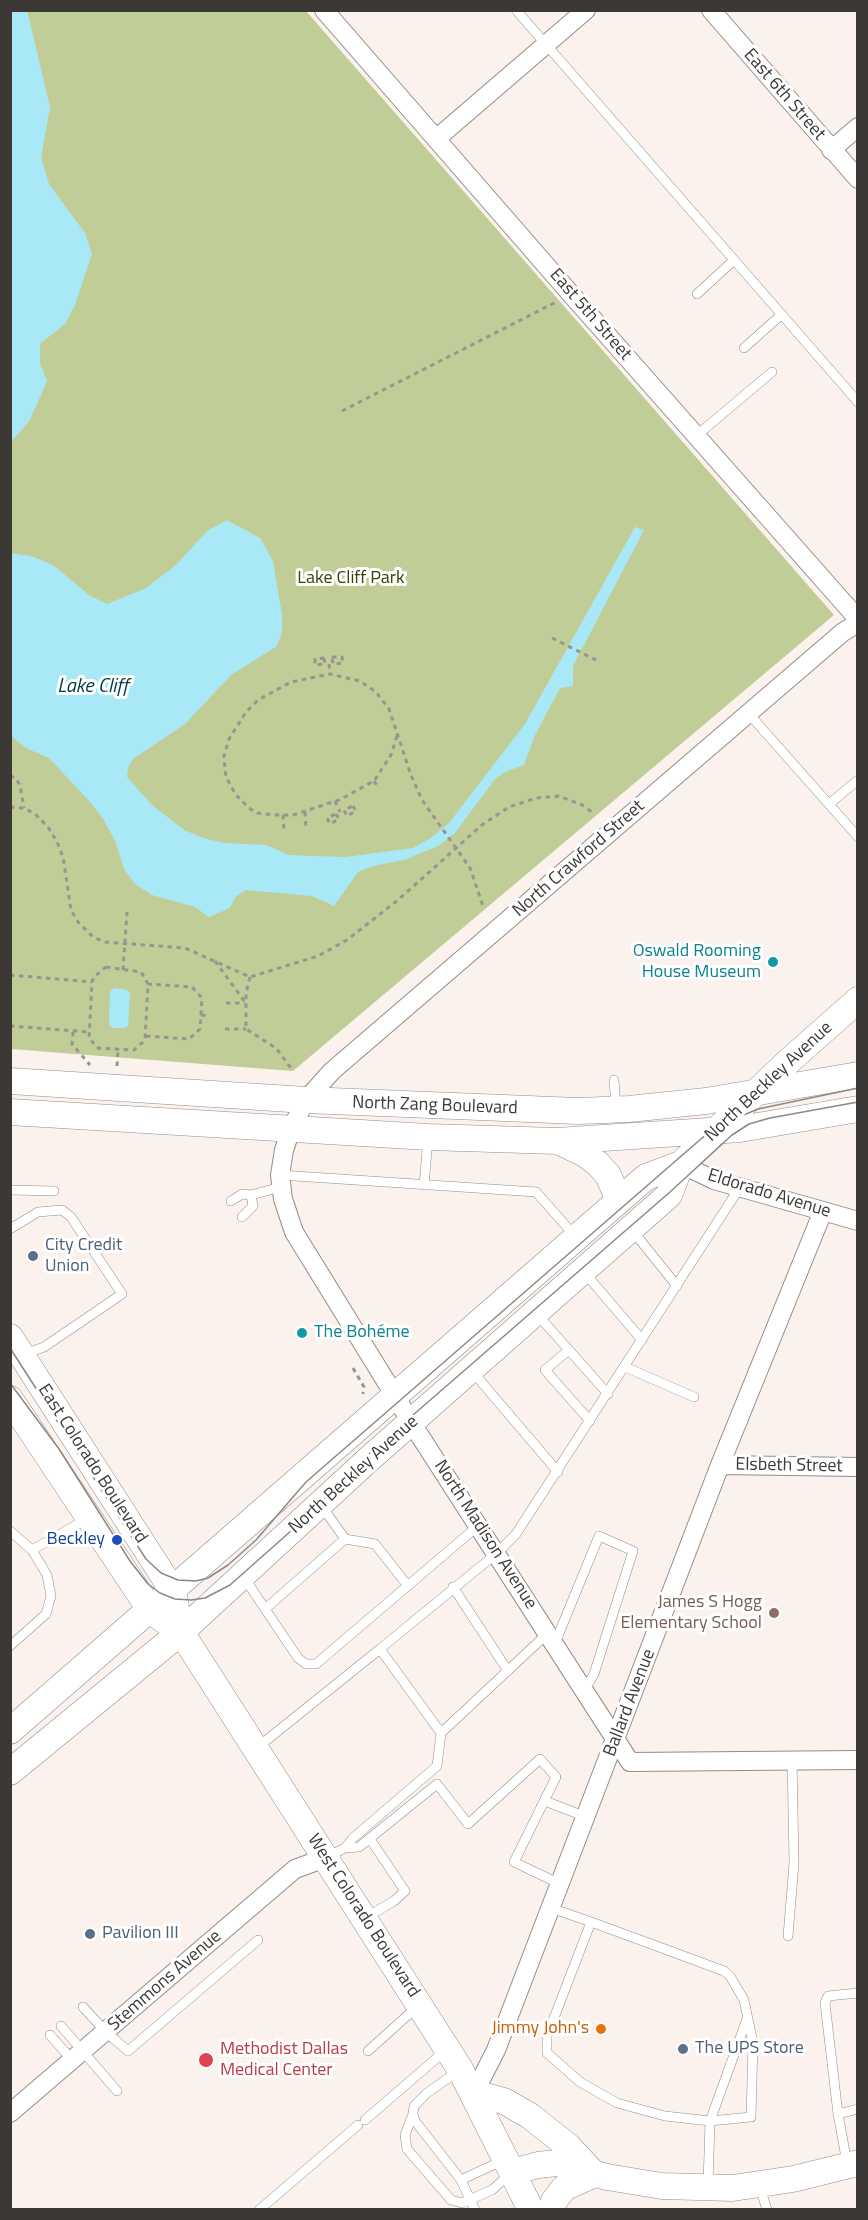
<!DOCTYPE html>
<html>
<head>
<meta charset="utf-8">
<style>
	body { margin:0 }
	#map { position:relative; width:868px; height:2220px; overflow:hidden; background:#fbf2ed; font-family:"Titillium Web",sans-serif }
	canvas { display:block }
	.frame { position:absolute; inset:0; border:12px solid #3c3836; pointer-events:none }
</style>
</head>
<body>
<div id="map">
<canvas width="868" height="2220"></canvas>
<div class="frame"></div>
</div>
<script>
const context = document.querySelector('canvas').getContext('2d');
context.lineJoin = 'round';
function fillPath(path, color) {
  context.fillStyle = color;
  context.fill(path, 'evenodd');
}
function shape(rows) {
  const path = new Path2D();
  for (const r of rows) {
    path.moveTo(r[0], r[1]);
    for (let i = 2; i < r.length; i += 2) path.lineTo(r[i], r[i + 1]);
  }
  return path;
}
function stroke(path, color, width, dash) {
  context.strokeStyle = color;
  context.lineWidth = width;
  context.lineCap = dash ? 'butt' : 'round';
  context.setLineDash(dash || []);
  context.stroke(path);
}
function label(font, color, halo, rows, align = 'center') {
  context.font = font + ' "Titillium Web",sans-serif';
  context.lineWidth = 6;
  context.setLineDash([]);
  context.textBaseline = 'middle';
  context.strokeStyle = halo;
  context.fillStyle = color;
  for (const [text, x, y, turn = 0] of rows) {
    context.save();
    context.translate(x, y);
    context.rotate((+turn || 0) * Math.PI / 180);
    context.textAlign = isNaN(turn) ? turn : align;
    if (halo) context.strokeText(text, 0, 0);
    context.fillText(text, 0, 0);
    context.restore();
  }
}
const green = shape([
	[10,11,306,11,834,615,293,1071,11,1049]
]);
const water = shape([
	[27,10,50,107,41,158,49,184,85,233,92,254,75,305,65,324,40,344,40,363,47,381,30,420,11,442,10,11],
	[227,520,260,538,273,561,282,615,282,632,277,646,231,675,185,724,133,759,128,768,127,777,152,805,184,830,203,838,224,843,266,845,289,855,311,856,346,857,413,848,431,838,449,823,525,724,635,527,644,530,573,666,573,686,560,688,535,735,524,765,505,772,495,779,455,833,438,846,426,851,404,860,373,866,358,872,334,906,312,896,246,890,236,896,230,908,209,917,195,907,152,895,136,885,124,869,116,843,104,820,90,802,49,758,26,748,11,736,10,553,31,556,53,565,89,595,107,604,146,588,176,565,207,531],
	[114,988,127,990,130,993,128,1026,124,1028,112,1028,109,1024,110,992]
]);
const path = shape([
	[342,411,556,302],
	[552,638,596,660],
	[332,657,342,657,343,663,333,664,332,657],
	[324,658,325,664,315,665,315,659,324,658],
	[329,664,330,674],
	[397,736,391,755,374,781,339,800,293,815,275,815,257,813,249,808,236,795,226,777,225,769,224,756,229,739,246,712,258,700,291,682,330,674,360,681,376,692,389,709,411,775,422,800,470,868,484,909],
	[10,776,16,778,20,786,24,808],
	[374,781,378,787],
	[335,801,340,812],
	[353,806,356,811,347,816,344,810,353,806],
	[10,807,24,808,35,814,48,827,57,842,63,857,71,910,78,922,93,937,105,942,185,948,250,977,318,956,347,940,398,900,483,824,509,807,536,798,559,796,582,805,595,814],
	[305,812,306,830],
	[336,814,339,819,330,824,327,818,336,814],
	[283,815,284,829],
	[215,961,245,1002],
	[106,967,141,972,148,984,145,1040,134,1050,98,1048,89,1038,92,982,94,977,106,967],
	[123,970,127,912],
	[10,975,92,982],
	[250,977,246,993,246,1029,276,1048,293,1071],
	[226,1003,245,1003],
	[201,1015,209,1016],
	[10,1026,89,1032],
	[225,1029,246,1029],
	[73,1032,72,1044,90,1065],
	[146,1036,189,1039,200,1029,202,998,192,987,148,984],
	[117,1066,118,1049],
	[353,1368,364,1387,363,1394]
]);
const lane = shape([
	[516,10,858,402],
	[697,294,734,260],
	[744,348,781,315],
	[696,436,772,372],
	[749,714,858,837],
	[829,804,858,780],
	[614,1080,616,1107],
	[280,1175,536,1192,575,1236],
	[424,1185,428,1139],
	[10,1190,54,1191],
	[231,1201,242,1194,251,1195,281,1187],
	[242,1217,253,1206,251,1195],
	[10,1229,38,1212,62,1210,71,1217,122,1294,44,1347,25,1354],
	[632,1230,677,1286],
	[584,1272,642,1340],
	[536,1313,608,1394],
	[569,1350,545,1370,590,1421],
	[625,1367,694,1397],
	[472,1371,558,1472],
	[321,1505,345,1539,375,1544,408,1586],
	[10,1531,32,1550,87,1519],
	[243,1576,298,1658,306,1664,316,1664,479,1525],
	[453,1587,508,1671],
	[265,1609,345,1539],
	[555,1643,599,1536,633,1551,594,1674,584,1691],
	[10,1646,46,1614,51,1596,47,1575,32,1550],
	[441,1733,380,1649,497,1553,516,1534,740,1187],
	[258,1747,380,1649],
	[545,1801,586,1817],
	[345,1848,359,1847,437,1784,468,1824,540,1759,556,1777,514,1862,560,1884],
	[327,1857,345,1848,353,1838,437,1766,441,1733,548,1633],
	[551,1908,591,1922,662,1948,724,1971,730,1976,744,2000,753,2043,751,2117,710,2121,665,2116,617,2103,580,2082,547,2053,547,2036,591,1922],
	[365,1918,394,1901,405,1891,370,1839],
	[788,1936,794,1863,792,1760],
	[83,2007,106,2032,128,2051,258,1940],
	[61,2026,117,2091],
	[50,2035,72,2060],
	[368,2051,418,2006],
	[460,2070,427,2093,414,2106,413,2114,415,2121,461,2180,475,2210],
	[413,2114,405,2135,407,2149,451,2200,462,2203,492,2190,512,2172,497,2163,461,2180],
	[838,2114,825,2003,828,1996,858,1993],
	[365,2120,446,2050],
	[847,2163,838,2114,858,2109],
	[708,2185,710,2121,747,2019],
	[760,2187,767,2210],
	[259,2210,358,2125]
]);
const street = shape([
	[324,10,570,293,858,619],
	[711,10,858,179],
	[436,139,586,10],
	[831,150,858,127],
	[858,623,843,632,332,1071,306,1100,291,1129,284,1150,280,1175,283,1199,294,1232,411,1422,630,1762,858,1760],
	[681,1164,714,1180,858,1221],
	[720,1465,858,1467],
	[474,2093,496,2050,720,1465,823,1211],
	[10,2113,295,1869,325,1858]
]);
const secondary = shape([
	[10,1081,306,1100,578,1111,629,1109,706,1101,858,1075],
	[10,1112,428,1137,557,1141,740,1129,858,1109],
	[560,1142,585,1154,598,1164,608,1175,615,1191,617,1202],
	[10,1337,173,1591,176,1608],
	[10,1399,151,1611,181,1632,188,1643,460,2069,531,2210],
	[10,1731,646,1177,681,1164,790,1060,858,1000],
	[10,1772,181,1632,369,1459,669,1195,681,1164],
	[474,2093,504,2101,530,2116,568,2146,594,2174],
	[512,2172,538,2165,557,2163,607,2177,662,2186,733,2188,793,2179,858,2163],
	[552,2210,554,2201,564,2188,595,2174]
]);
const tram = shape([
	[10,1348,146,1559,161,1573,178,1580,196,1581,208,1578,228,1565,256,1540,306,1482,702,1138,727,1122,758,1109,858,1088],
	[10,1383,59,1449,130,1561,148,1584,160,1593,175,1599,191,1600,205,1598,230,1585,292,1530,375,1448,670,1192,732,1135,749,1124,770,1118,858,1102]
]);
const markers = [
	[773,962,6,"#0f9aa8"],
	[33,1256,6,"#5c6f8a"],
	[302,1333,6,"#0f9aa8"],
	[117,1540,6,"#1a4fb4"],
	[774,1613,6,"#8d6e63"],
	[90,1934,6,"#5c6f8a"],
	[601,2029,6,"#e8710a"],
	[683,2049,6,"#5c6f8a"],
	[206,2060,8,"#e0444e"]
];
const streetNames = [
	["East 6th Street",784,95,49],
	["East 5th Street",590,315,49],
	["North Crawford Street",579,859,-41],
	["North Beckley Avenue",769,1082,-43],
	["North Zang Boulevard",435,1106,2],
	["Eldorado Avenue",769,1194,17],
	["East Colorado Boulevard",92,1464,57],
	["Elsbeth Street",789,1466,1],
	["North Beckley Avenue",354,1475,-42],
	["North Madison Avenue",485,1535,57],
	["Ballard Avenue",630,1703,-69],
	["West Colorado Boulevard",363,1916,57],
	["Stemmons Avenue",165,1981,-41]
];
const parkNames = [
	["Lake Cliff Park",351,579]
];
const cultureNames = [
	["Oswald Rooming",761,952],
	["House Museum",761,973],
	["The Bohéme",314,1333,"left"]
];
const serviceNames = [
	["City Credit",45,1246],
	["Union",45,1267],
	["Pavilion III",102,1934],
	["The UPS Store",695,2049]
];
const transitNames = [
	["Beckley",105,1540]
];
const educationNames = [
	["James S Hogg",762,1603],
	["Elementary School",762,1624]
];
const foodNames = [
	["Jimmy John's",589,2029]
];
const healthNames = [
	["Methodist Dallas",220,2050],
	["Medical Center",220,2071]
];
const waterNames = [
	["Lake Cliff",93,687]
];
fillPath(green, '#c0cd97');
fillPath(water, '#a9e9f7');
stroke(lane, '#948c87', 10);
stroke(street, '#948c87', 20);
stroke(secondary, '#948c87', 27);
stroke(path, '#9a9490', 3, [4.5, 4.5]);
stroke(lane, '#fff', 9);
stroke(street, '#fff', 18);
stroke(secondary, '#fff', 26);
stroke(tram, '#8e8885', 1.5);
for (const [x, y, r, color] of markers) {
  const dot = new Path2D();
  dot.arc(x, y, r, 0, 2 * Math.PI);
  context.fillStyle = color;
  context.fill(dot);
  stroke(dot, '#fff', 2);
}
label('18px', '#3c3836', '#fff', streetNames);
label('18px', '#374200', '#fff', parkNames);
label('18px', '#0d838f', '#fff', cultureNames, 'right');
label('18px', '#4e5e75', '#fff', serviceNames, 'left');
label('18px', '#164399', '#fff', transitNames, 'right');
label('18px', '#785e54', '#fff', educationNames, 'right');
label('18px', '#c56008', '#fff', foodNames, 'right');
label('18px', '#be3a42', '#fff', healthNames, 'left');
label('italic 20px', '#013d46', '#fff', waterNames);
</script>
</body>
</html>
